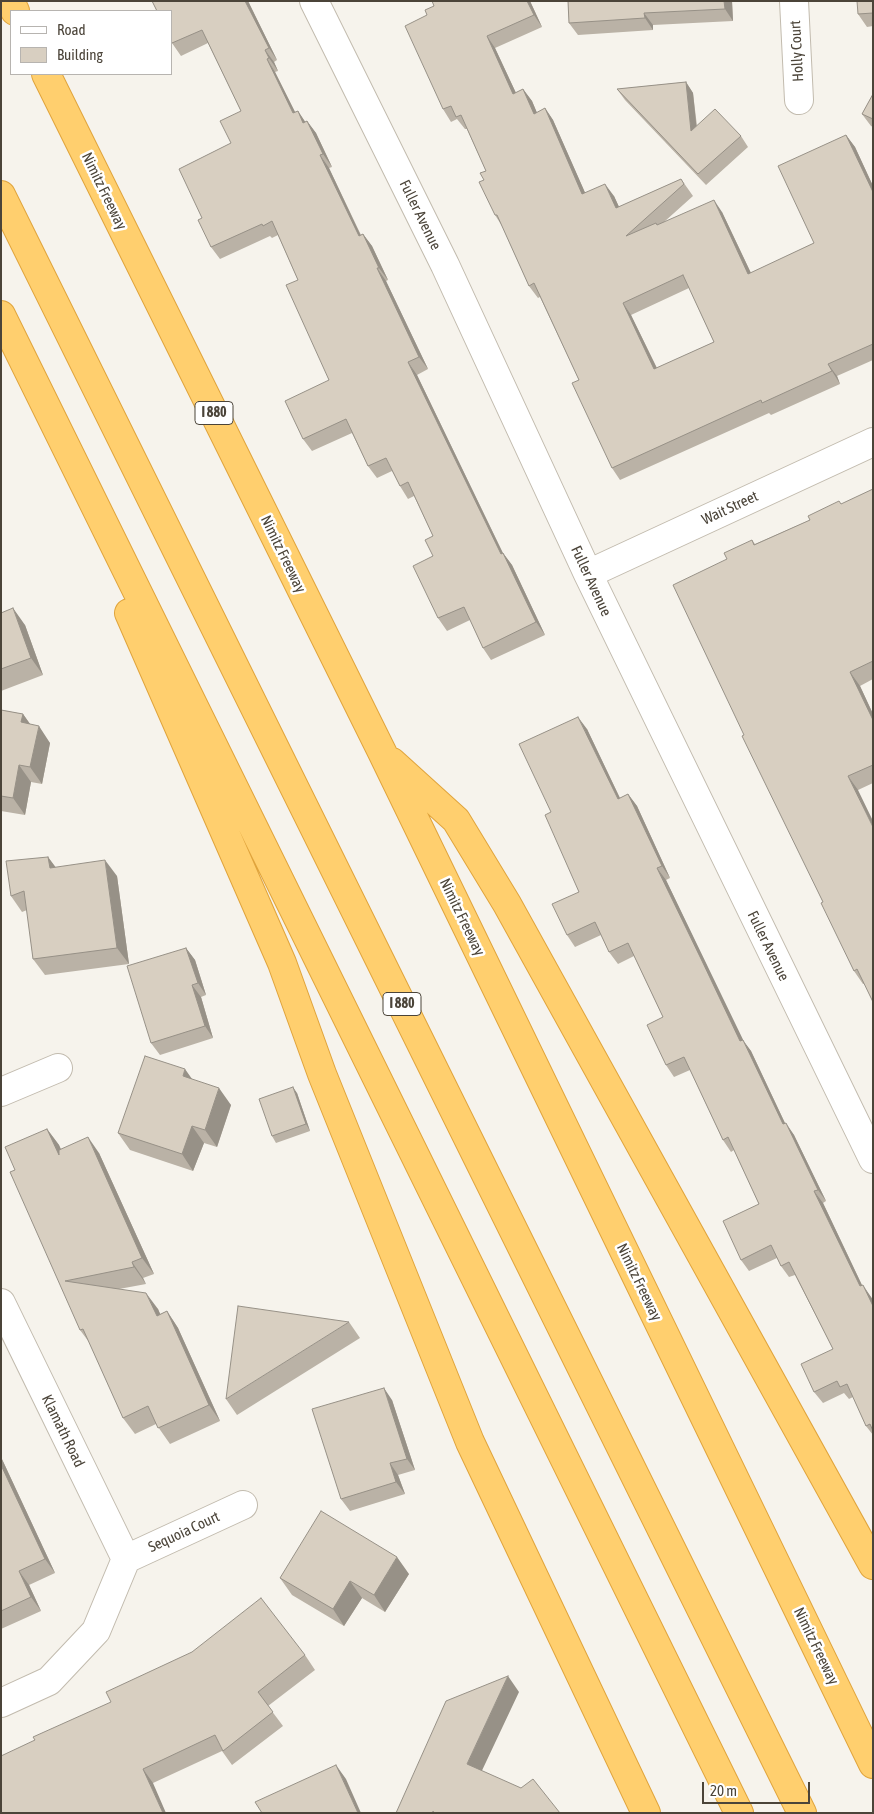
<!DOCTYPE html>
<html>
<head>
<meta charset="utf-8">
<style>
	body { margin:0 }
	#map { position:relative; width:874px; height:1814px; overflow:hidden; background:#f6f3ec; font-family:"Asap Condensed",sans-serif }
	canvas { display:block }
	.frame { position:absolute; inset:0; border:2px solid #4b4439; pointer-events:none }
	.legend { position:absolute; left:10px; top:10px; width:162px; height:65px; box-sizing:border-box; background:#fff; border:1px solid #b7b4b0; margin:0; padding:6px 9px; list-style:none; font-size:15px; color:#4b4439 }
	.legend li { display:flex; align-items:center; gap:10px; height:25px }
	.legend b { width:25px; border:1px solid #b7b4b0 }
	.scale { position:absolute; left:702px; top:1782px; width:108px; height:22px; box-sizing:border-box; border:2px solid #4b4439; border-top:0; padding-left:6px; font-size:15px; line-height:18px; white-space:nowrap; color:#4b4439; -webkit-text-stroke:4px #fff; paint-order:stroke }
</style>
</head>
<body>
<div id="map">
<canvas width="874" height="1814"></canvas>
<div class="frame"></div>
<ul class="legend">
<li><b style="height:6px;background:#fff"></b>Road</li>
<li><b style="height:14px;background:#d8cfc1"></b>Building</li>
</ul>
<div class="scale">20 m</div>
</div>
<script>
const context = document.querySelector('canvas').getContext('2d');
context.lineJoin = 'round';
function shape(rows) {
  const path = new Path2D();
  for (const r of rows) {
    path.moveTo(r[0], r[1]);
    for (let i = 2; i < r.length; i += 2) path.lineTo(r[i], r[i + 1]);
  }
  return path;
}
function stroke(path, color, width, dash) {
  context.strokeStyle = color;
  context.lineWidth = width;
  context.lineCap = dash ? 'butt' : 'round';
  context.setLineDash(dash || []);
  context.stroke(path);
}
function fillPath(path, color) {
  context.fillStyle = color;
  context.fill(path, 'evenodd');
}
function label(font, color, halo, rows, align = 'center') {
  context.font = font + ' "Asap Condensed",sans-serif';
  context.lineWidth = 5;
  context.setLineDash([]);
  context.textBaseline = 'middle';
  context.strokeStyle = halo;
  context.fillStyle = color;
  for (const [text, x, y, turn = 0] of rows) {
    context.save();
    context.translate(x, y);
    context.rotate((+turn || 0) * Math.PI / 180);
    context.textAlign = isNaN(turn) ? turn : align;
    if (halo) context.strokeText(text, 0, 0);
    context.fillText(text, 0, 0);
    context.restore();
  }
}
const street = shape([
	[314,1,445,265,588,574,873,1159],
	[794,1,799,100],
	[588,574,873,442],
	[1,1092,58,1068],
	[1,1303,126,1559],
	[126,1559,243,1505],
	[1,1703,49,1681,96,1631,126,1559]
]);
const highway = shape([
	[10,1,15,11],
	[46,74,382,752,873,1764],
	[1,195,802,1813],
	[1,315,739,1813],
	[129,613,282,963,322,1074,470,1442,646,1813],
	[392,762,456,820,507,904,873,1565]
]);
const wall = shape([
	[152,1,248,1,277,60,274,62,278,71,275,72,295,112,298,111,305,122,307,121,316,133,332,167,329,168,361,235,363,234,372,246,388,280,386,281,428,369,417,375,503,553,512,565,545,635,491,660,483,648,470,620,447,631,438,618,433,556,433,536,414,496,408,499,400,486,392,471,377,478,368,466,352,433,312,451,303,439,329,380,298,280,278,235,272,238,270,236,220,259,211,247,202,218,231,143,241,111,208,43,181,56,172,43],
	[530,1,542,27,495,48,516,93,523,89,532,101,537,113,545,108,553,120,585,193,614,196,619,207,681,179,693,196,664,222,722,212,751,273,814,243,846,135,855,147,873,186,873,360,837,376,840,384,771,415,769,413,620,480,612,468,579,380,540,297,538,298,529,286,502,226,495,215,484,180,486,171,467,129,465,129,457,119,451,122,443,109,427,15,434,6],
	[689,288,714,342,657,368,631,315],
	[568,1,732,1,733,21,653,25,653,30,578,35,569,23],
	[873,1,873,26,867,27,858,14],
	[686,82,693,93,697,126,741,136,748,147,706,185,625,100,617,89],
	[873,94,873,127,871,126,862,114],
	[873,489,873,679,860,686,873,714,873,783,858,790,864,984,863,984,854,971,823,902,744,735,727,559,752,540,755,544,810,520],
	[1,613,25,625,43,675,1,691],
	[1,710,23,714,30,724,50,743,42,784,31,782,25,815,1,811],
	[587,729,620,798,628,794,637,806,670,878,666,880,711,975,742,1040,751,1051,785,1123,794,1135,826,1201,823,1203,862,1285,871,1297,873,1300,873,1435,866,1426,853,1397,849,1399,844,1393,823,1403,814,1392,833,1349,795,1275,789,1277,781,1266,777,1258,749,1271,741,1260,759,1204,734,1150,731,1152,723,1140,690,1070,674,1077,666,1065,663,1017,634,956,618,964,609,952,601,935,575,947,567,935,579,892,551,812],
	[48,857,55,867,117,876,129,964,45,975,33,959,27,910,22,912,11,896],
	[186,948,195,960,206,995,201,997,213,1038,160,1055,151,1043],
	[192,1079,231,1105,217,1147,204,1143,193,1171,130,1150,118,1133],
	[297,1093,310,1131,276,1143,272,1136],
	[47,1129,59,1145,61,1149,99,1153,154,1274,143,1278,146,1284,119,1289,158,1309,160,1314,167,1311,178,1328,220,1421,170,1444,156,1424,135,1434,123,1418,89,1342,80,1330,15,1170],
	[349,1322,360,1338,237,1415,226,1399],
	[392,1400,415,1470,398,1475,405,1494,350,1511,341,1499],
	[1,1457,55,1573,29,1585,41,1611,1,1629],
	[409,1574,385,1612,362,1598,344,1626,292,1595,280,1578],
	[305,1655,315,1670,268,1706,283,1726,232,1765,222,1751,153,1783,1,1813]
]);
const shadedWall = shape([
	[245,1,248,1,277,60,269,48],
	[527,1,530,1,542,27,534,15],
	[724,1,732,1,733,21,725,9],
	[644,13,653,25,653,30,645,18],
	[487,36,495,48,522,106,513,94],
	[265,50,274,62,278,71,269,58],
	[267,59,275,72,302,126,293,113],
	[686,82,693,93,698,142,691,131],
	[523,89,532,101,543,127,534,114],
	[545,108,553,120,591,206,582,194],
	[298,111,306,123,303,123],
	[307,121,316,133,332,167,323,154],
	[846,135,855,147,873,186,873,192],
	[320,155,329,168,367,249,359,236],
	[605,184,614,196,625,220,616,208],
	[714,200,722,212,757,286,748,274],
	[363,234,372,246,388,280,379,268],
	[377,268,386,281,428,369,419,357],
	[623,303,631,315,663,381,654,369],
	[408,362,417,375,509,566,501,554],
	[828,364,837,376,840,384,832,371],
	[503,553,512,565,545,635,536,622],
	[13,608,25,625,43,675,31,658],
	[850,672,860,686,873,714,873,720],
	[23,714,35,731,21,722],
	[578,717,587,729,626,811,618,799],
	[39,726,50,743,42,784,30,767],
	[19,765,31,782,25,815,13,798],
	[848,776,858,790,873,821,873,827],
	[628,794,637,806,670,878,662,866],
	[48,857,60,873,50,868],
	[105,860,117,876,129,964,117,948],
	[657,868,666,880,749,1052,740,1041],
	[186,948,195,960,206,995,198,983],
	[192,985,201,997,213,1038,205,1026],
	[743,1040,751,1051,791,1136,783,1124],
	[185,1069,197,1086,183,1076],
	[293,1087,297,1093,310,1131,306,1124],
	[219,1088,231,1105,217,1147,205,1130],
	[786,1123,794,1135,826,1201,818,1190],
	[192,1126,204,1143,193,1171,182,1154],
	[47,1129,59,1145,70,1172,59,1155],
	[88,1137,99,1153,154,1274,142,1258],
	[814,1191,823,1203,868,1298,860,1286],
	[132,1262,143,1278,146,1284,134,1267],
	[863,1285,873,1300,873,1306],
	[146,1293,158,1309,168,1332,157,1316],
	[167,1311,178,1328,220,1421,209,1405],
	[384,1388,392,1400,415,1470,407,1459],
	[1,1457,55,1573,45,1559,1,1465],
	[390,1463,398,1475,405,1494,396,1482],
	[397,1557,409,1574,385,1612,374,1595],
	[19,1571,29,1585,41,1611,31,1597],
	[350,1581,362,1598,344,1626,333,1609],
	[508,1676,519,1692,478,1779,467,1764],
	[336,1765,346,1779,361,1813,358,1813],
	[143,1769,153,1783,166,1813,163,1813]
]);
const building = shape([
	[152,1,245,1,269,48,265,50,269,58,267,59,293,113,298,111,303,123,307,121,323,154,320,155,359,236,363,234,379,268,377,268,419,357,408,362,501,554,503,553,536,622,483,648,464,607,438,618,413,566,433,556,425,540,433,536,408,482,400,486,386,458,368,466,346,419,303,439,285,401,329,380,286,285,298,280,272,221,263,226,262,224,211,247,198,220,202,218,179,169,231,143,220,121,241,111,202,30,172,43,171,41,171,11,157,11,152,1],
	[432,1,527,1,534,15,487,36,513,94,523,89,534,114,545,108,582,194,605,184,616,208,681,179,684,184,626,236,656,223,657,225,714,200,748,274,814,243,778,166,846,135,873,192,873,344,828,364,832,371,762,403,761,400,612,468,572,383,579,380,534,283,529,286,497,215,495,215,479,182,484,180,480,173,486,171,461,115,456,117,451,106,443,109,405,26,427,15,425,10,434,6,432,1],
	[683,275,714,342,654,369,623,303,683,275],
	[568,1,724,1,725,9,644,13,645,18,569,23,568,1],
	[857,1,873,1,873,13,858,14,857,1],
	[686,82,691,131,715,109,741,136,698,174,617,89,686,82],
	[873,94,873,119,862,114,873,94],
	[873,489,873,661,850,672,873,720,873,765,848,776,873,827,873,1002,857,969,854,971,821,903,823,902,742,736,744,735,673,585,727,559,724,553,752,540,754,545,810,520,808,516,839,501,841,504,873,489],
	[13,608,31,658,1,669,1,613,13,608],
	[1,710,23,714,21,722,39,726,30,767,19,765,13,798,1,796,1,710],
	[578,717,618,799,628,794,662,866,657,868,703,963,740,1041,743,1040,783,1124,786,1123,818,1190,814,1191,860,1286,863,1285,873,1306,873,1431,870,1424,866,1426,847,1384,840,1387,837,1381,814,1392,801,1364,833,1349,789,1262,781,1266,771,1245,741,1260,723,1221,759,1204,728,1137,723,1140,684,1057,666,1065,647,1025,663,1017,628,943,609,952,595,922,567,935,552,904,579,892,545,815,551,812,519,744,578,717],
	[48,857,50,868,105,860,117,948,33,959,24,891,11,896,6,861,48,857],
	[186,948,198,983,192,985,205,1026,151,1043,127,966,186,948],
	[145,1056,185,1069,183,1076,219,1088,205,1130,192,1126,182,1154,118,1133,145,1056],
	[293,1087,306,1124,272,1136,259,1099,293,1087],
	[47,1129,59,1155,59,1150,88,1137,142,1258,132,1262,134,1267,65,1281,146,1293,157,1316,167,1311,209,1405,158,1428,148,1406,123,1418,83,1329,80,1330,10,1172,15,1170,5,1147,47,1129],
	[238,1306,349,1322,226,1399,238,1306],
	[384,1388,407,1459,390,1463,396,1482,341,1499,312,1409,384,1388],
	[1,1465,45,1559,19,1571,31,1597,1,1611,1,1465],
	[321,1511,397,1557,374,1595,350,1581,333,1609,280,1578,321,1511],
	[261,1598,305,1655,258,1692,273,1712,223,1751,215,1735,143,1769,163,1813,1,1813,1,1756,35,1740,33,1737,111,1702,106,1692,192,1652,261,1598],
	[508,1676,467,1764,521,1788,533,1779,560,1813,434,1813,433,1811,433,1813,396,1813,446,1701,508,1676],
	[336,1765,358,1813,262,1813,255,1802,336,1765]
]);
const shields = [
	[214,413,38],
	[402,1004,38]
];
const shieldNames = [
	["I 880",214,413],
	["I 880",402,1004]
];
const streetNames = [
	["Holly Court",797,51,-93],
	["Nimitz Freeway",104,191,64],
	["Fuller Avenue",420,215,64],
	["Wait Street",730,508,-25],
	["Nimitz Freeway",283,554,64],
	["Fuller Avenue",591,581,65],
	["Nimitz Freeway",462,917,64],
	["Fuller Avenue",768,946,64],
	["Nimitz Freeway",639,1282,64],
	["Klamath Road",63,1431,64],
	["Sequoia Court",184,1532,-25],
	["Nimitz Freeway",816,1646,64]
];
stroke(street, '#c2bbae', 30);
stroke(highway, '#e0a43c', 30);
stroke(street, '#fff', 28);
stroke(highway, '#ffcf6e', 28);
fillPath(wall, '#bab2a6');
fillPath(shadedWall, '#979187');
fillPath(building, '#d8cfc1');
stroke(building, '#979187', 1);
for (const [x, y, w] of shields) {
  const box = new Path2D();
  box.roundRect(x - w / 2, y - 11.5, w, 23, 4);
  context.fillStyle = '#fff';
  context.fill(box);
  stroke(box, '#4b4439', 1);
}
label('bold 14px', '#4b4439', null, shieldNames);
label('15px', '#4b4439', '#fff', streetNames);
</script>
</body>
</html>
